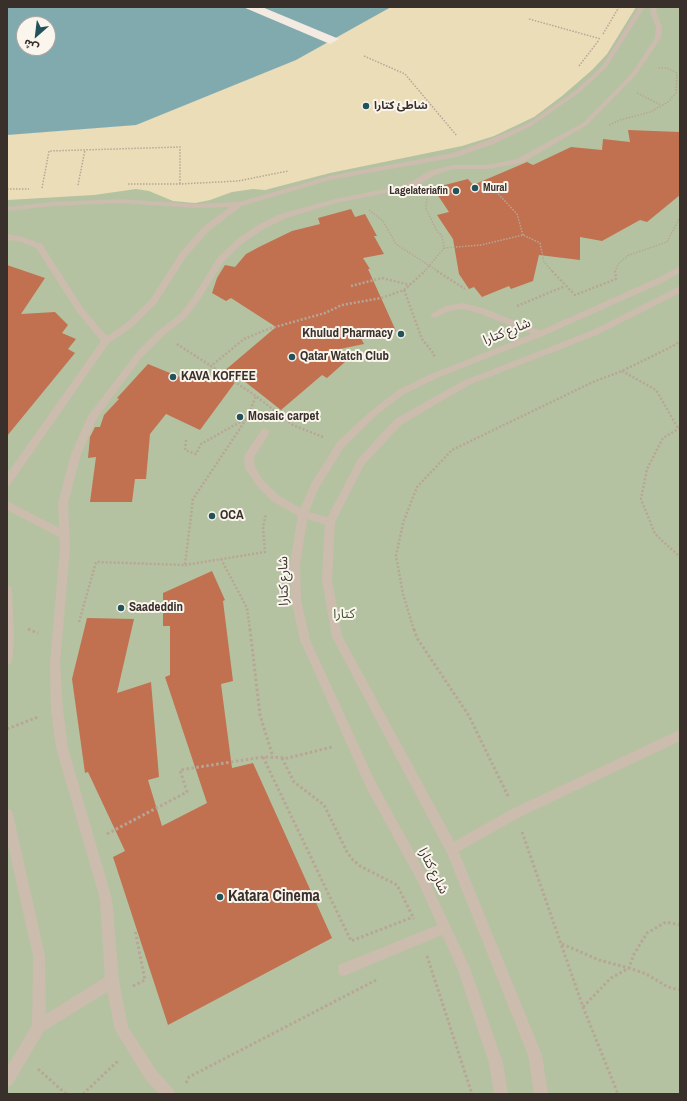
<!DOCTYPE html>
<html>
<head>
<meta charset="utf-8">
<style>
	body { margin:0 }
	#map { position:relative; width:687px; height:1101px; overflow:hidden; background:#f3ebe1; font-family:"Archivo Narrow","Noto Sans Arabic",sans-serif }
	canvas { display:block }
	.frame { position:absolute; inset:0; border:8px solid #39302b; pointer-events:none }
	.north { position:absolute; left:16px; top:16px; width:40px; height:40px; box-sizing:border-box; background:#faf5ed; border:1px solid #ada69f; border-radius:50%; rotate:208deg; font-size:11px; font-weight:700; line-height:16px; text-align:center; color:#39302b }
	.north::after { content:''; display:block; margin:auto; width:14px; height:18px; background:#22535a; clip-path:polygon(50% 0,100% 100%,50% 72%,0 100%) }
</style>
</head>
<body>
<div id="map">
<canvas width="687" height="1101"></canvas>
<div class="frame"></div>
<div class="north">ش</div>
</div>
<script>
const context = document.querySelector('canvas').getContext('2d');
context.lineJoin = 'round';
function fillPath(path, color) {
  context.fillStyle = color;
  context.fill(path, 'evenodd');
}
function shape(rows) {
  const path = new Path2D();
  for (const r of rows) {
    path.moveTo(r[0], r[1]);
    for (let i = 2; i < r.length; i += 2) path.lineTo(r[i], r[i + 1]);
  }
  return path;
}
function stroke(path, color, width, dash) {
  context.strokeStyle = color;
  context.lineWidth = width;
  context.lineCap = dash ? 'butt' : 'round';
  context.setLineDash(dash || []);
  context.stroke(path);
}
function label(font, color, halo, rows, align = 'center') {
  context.font = font + ' "Archivo Narrow","Noto Sans Arabic",sans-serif';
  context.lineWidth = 4;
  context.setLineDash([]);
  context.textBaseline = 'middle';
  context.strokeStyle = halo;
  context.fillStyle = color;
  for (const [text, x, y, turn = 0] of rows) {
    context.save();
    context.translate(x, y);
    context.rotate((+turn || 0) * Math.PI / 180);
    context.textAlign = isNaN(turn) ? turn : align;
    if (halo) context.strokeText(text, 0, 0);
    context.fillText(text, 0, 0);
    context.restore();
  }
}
const green = shape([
	[391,7,680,7,680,1094,7,1094,7,135,136,125,296,60]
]);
const sand = shape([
	[391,7,636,7,607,54,592,70,562,96,534,117,494,136,462,146,330,173,265,190,253,189,232,192,210,200,195,203,173,201,149,191,136,189,94,195,7,200,7,135,136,125,296,60]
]);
const water = shape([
	[7,7,391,7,296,60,136,125,7,135],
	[24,24,48,24,48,48,24,48]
]);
const pier = shape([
	[243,7,262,7,339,39,330,44]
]);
const building = shape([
	[628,130,680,132,680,195,647,222,640,220,602,241,580,237,580,260,539,255,533,281,511,289,509,286,482,297,474,287,469,289,459,274,453,239,437,215,449,212,433,188,468,179,473,185,527,162,533,165,571,147,602,150,603,139,630,142],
	[351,209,355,217,365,214,377,236,374,236,384,254,363,258,370,269,368,269,396,331,361,338,364,344,340,349,345,362,327,378,322,375,281,410,239,377,200,430,166,414,150,434,146,479,135,479,132,502,90,502,96,457,88,458,90,437,95,427,100,427,104,415,119,399,117,398,148,364,187,380,192,374,210,383,276,327,231,298,226,301,212,293,217,278,225,265,235,267,246,254,259,247,292,231,320,224,318,218],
	[7,265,45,278,21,314,55,312,68,325,62,333,76,339,68,349,75,353,7,436],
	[212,571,225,600,223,601,233,681,221,684,232,768,253,763,332,938,168,1025,113,857,125,851,88,772,85,773,72,679,87,618,134,619,117,693,151,682,159,777,148,780,162,826,207,803,165,677,170,675,170,626,163,626,163,593]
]);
const pathFar2 = shape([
	[529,19,601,39],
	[603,34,619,7],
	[364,56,405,74,457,136],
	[579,66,599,40],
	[637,93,661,105],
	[609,125,620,120,650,112,668,102,676,93,677,73,667,68,658,68],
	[488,183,517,214,523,235],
	[128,184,180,184,238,181,288,171],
	[78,185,85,150],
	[42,188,49,151,180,147,180,184],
	[7,189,29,189],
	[369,210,383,221,396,244,439,272],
	[444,248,481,245,523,235,540,243,544,262,553,272],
	[424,272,444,248,442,236,437,231,426,209,427,197],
	[615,272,619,263,629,255,667,242,680,217]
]);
const pathFar1 = shape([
	[437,271,465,289],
	[552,271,575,295,616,279,615,271],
	[351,286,382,278,410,285],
	[404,290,422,339,434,354,434,358],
	[517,306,565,286],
	[177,344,211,366],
	[622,371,656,390,678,428],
	[680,428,663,438,647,469,641,499,655,534,680,557],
	[323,437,293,425,256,396,211,366,244,339,268,329,325,313,342,305,381,298,404,290,425,271],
	[186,440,185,450,196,454,201,444,247,418],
	[221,559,247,608,250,630],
	[185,565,265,552,263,527,266,514],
	[79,622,96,562,185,565,193,499,247,418,256,396],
	[28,629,30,630],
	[414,630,403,594,396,556,403,523,417,487,452,450,593,382,622,371,673,346,680,341]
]);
const path = shape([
	[28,629,38,633],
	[250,629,260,715,273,757],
	[414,629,417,638,469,716,508,796],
	[7,729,38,717],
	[263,757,351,941,413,917],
	[282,758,294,782,324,805,347,852,353,860,360,866,397,885,414,919],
	[522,832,583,1007,618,1094],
	[107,834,187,792,180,770,263,757,288,758,332,747],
	[562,944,599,960,629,968,634,954,647,933,666,922,680,925],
	[427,956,472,1094],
	[133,986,145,980,135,930],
	[583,1007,611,978,629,968,646,974,668,987,680,990],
	[38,1069,66,1094],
	[186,1083,189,1077,378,979],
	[83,1094,118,1061]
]);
const service = shape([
	[463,303,483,308,543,332,544,334,540,337,537,336,478,313,463,309,450,311,434,318,430,315,445,306,463,303],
	[265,428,270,432,254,457,255,467,263,480,278,495,306,511,333,519,335,522,333,525,330,526,300,517,272,501,257,486,245,468,244,456,262,429,265,428],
	[679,730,680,741,520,817,456,853,452,855,448,853,446,849,448,845,512,809,679,730],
	[445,922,449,924,451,928,449,932,344,976,339,975,338,970,339,965,445,922]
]);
const pedestrian = shape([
	[639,7,645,7,606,68,579,93,531,126,494,144,457,157,330,180,242,206,209,231,186,257,156,304,131,328,109,343,10,485,7,486,7,474,101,341,77,312,36,248,19,241,7,240,7,234,23,237,42,244,83,308,107,336,125,324,150,300,180,253,203,227,230,207,196,208,118,203,53,206,7,211,7,207,53,202,118,199,196,204,239,202,329,176,453,153,488,140,527,124,575,91,602,66,639,7],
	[7,501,67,532,69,535,67,538,64,539,61,538,7,510,7,501],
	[7,585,11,587,12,590,14,641,12,660,11,664,7,665,7,585],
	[7,808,11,810,13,814,45,956,46,1014,107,976,112,974,117,976,119,981,117,986,44,1031,12,1085,7,1087,7,1067,32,1025,33,956,7,841,7,808]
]);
const minor = shape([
	[651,7,657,7,656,11,662,27,661,38,636,75,587,125,522,163,487,169,453,169,435,175,417,186,401,190,336,203,286,218,264,229,243,243,224,261,199,301,186,318,164,335,143,356,97,418,81,454,68,503,70,548,60,663,63,710,68,748,112,899,119,981,128,1027,156,1070,173,1089,175,1094,159,1094,146,1080,115,1030,105,981,100,899,56,748,51,710,50,663,60,548,58,503,71,454,88,416,137,352,158,331,180,314,193,297,218,257,237,239,258,225,280,214,335,199,400,186,411,182,429,171,453,165,487,165,517,159,566,132,583,123,632,73,655,38,656,27,650,11,651,7],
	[680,266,680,273,666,281,543,336,437,378,404,394,378,414,344,447,318,489,308,514,300,565,301,600,310,640,375,781,425,872,470,968,503,1063,508,1094,494,1094,489,1063,458,970,417,880,367,789,300,640,291,600,290,565,298,514,311,484,338,441,372,410,398,390,431,374,537,332,660,277,680,266],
	[680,286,680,293,599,334,469,385,401,425,364,465,335,522,332,580,342,636,456,845,542,1055,548,1094,534,1094,528,1055,447,853,332,637,322,580,325,522,358,459,395,419,463,381,593,330,680,286]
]);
const markers = [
	[366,106,4,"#22535a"],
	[475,188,4,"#22535a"],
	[456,191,4,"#22535a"],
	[401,334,4,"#22535a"],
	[292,357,4,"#22535a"],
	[173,377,4,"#22535a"],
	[240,417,4,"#22535a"],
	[212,516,4,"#22535a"],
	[121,608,4,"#22535a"],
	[220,897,4,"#22535a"]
];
const farPoinames = [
	["شاطئ كتارا",374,106],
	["Mural",483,188],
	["Lagelateriafin",448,191,"right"]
];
const streetNames = [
	["شارع كتارا",507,332,-22],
	["شارع كتارا",284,581,-91],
	["شارع كتارا",433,871,63]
];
const poiNames = [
	["Khulud Pharmacy",393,334,"right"],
	["Qatar Watch Club",300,357],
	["KAVA KOFFEE",181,377],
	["Mosaic carpet",248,417],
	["OCA",220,516],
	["Saadeddin",129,608]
];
const parkNames = [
	["كتارا",344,615]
];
const nearPoinames = [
	["Katara Cinema",228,897]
];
fillPath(green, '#b5c2a1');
fillPath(sand, '#ecddb9');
fillPath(water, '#81aaaf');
fillPath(pier, '#f3ebe1');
fillPath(building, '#c17150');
stroke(pathFar2, '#b7a697', 1.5, [1.5, 1.5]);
stroke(pathFar1, '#b7a697', 2.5, [2, 2]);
stroke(path, '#b7a697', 3, [2.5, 2.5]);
fillPath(service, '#cbbcad');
fillPath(pedestrian, '#cbbcad');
fillPath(minor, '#cbbcad');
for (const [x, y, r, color] of markers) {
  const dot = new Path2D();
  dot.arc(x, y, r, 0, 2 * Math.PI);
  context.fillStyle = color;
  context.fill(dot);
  stroke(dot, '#faf5ed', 1.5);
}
label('bold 11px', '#39302b', '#faf5ed', farPoinames, 'left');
label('13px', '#39302b', '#faf5ed', streetNames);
label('bold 13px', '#39302b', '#faf5ed', poiNames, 'left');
label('13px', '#465730', '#faf5ed', parkNames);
label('bold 16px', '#39302b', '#faf5ed', nearPoinames, 'left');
</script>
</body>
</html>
